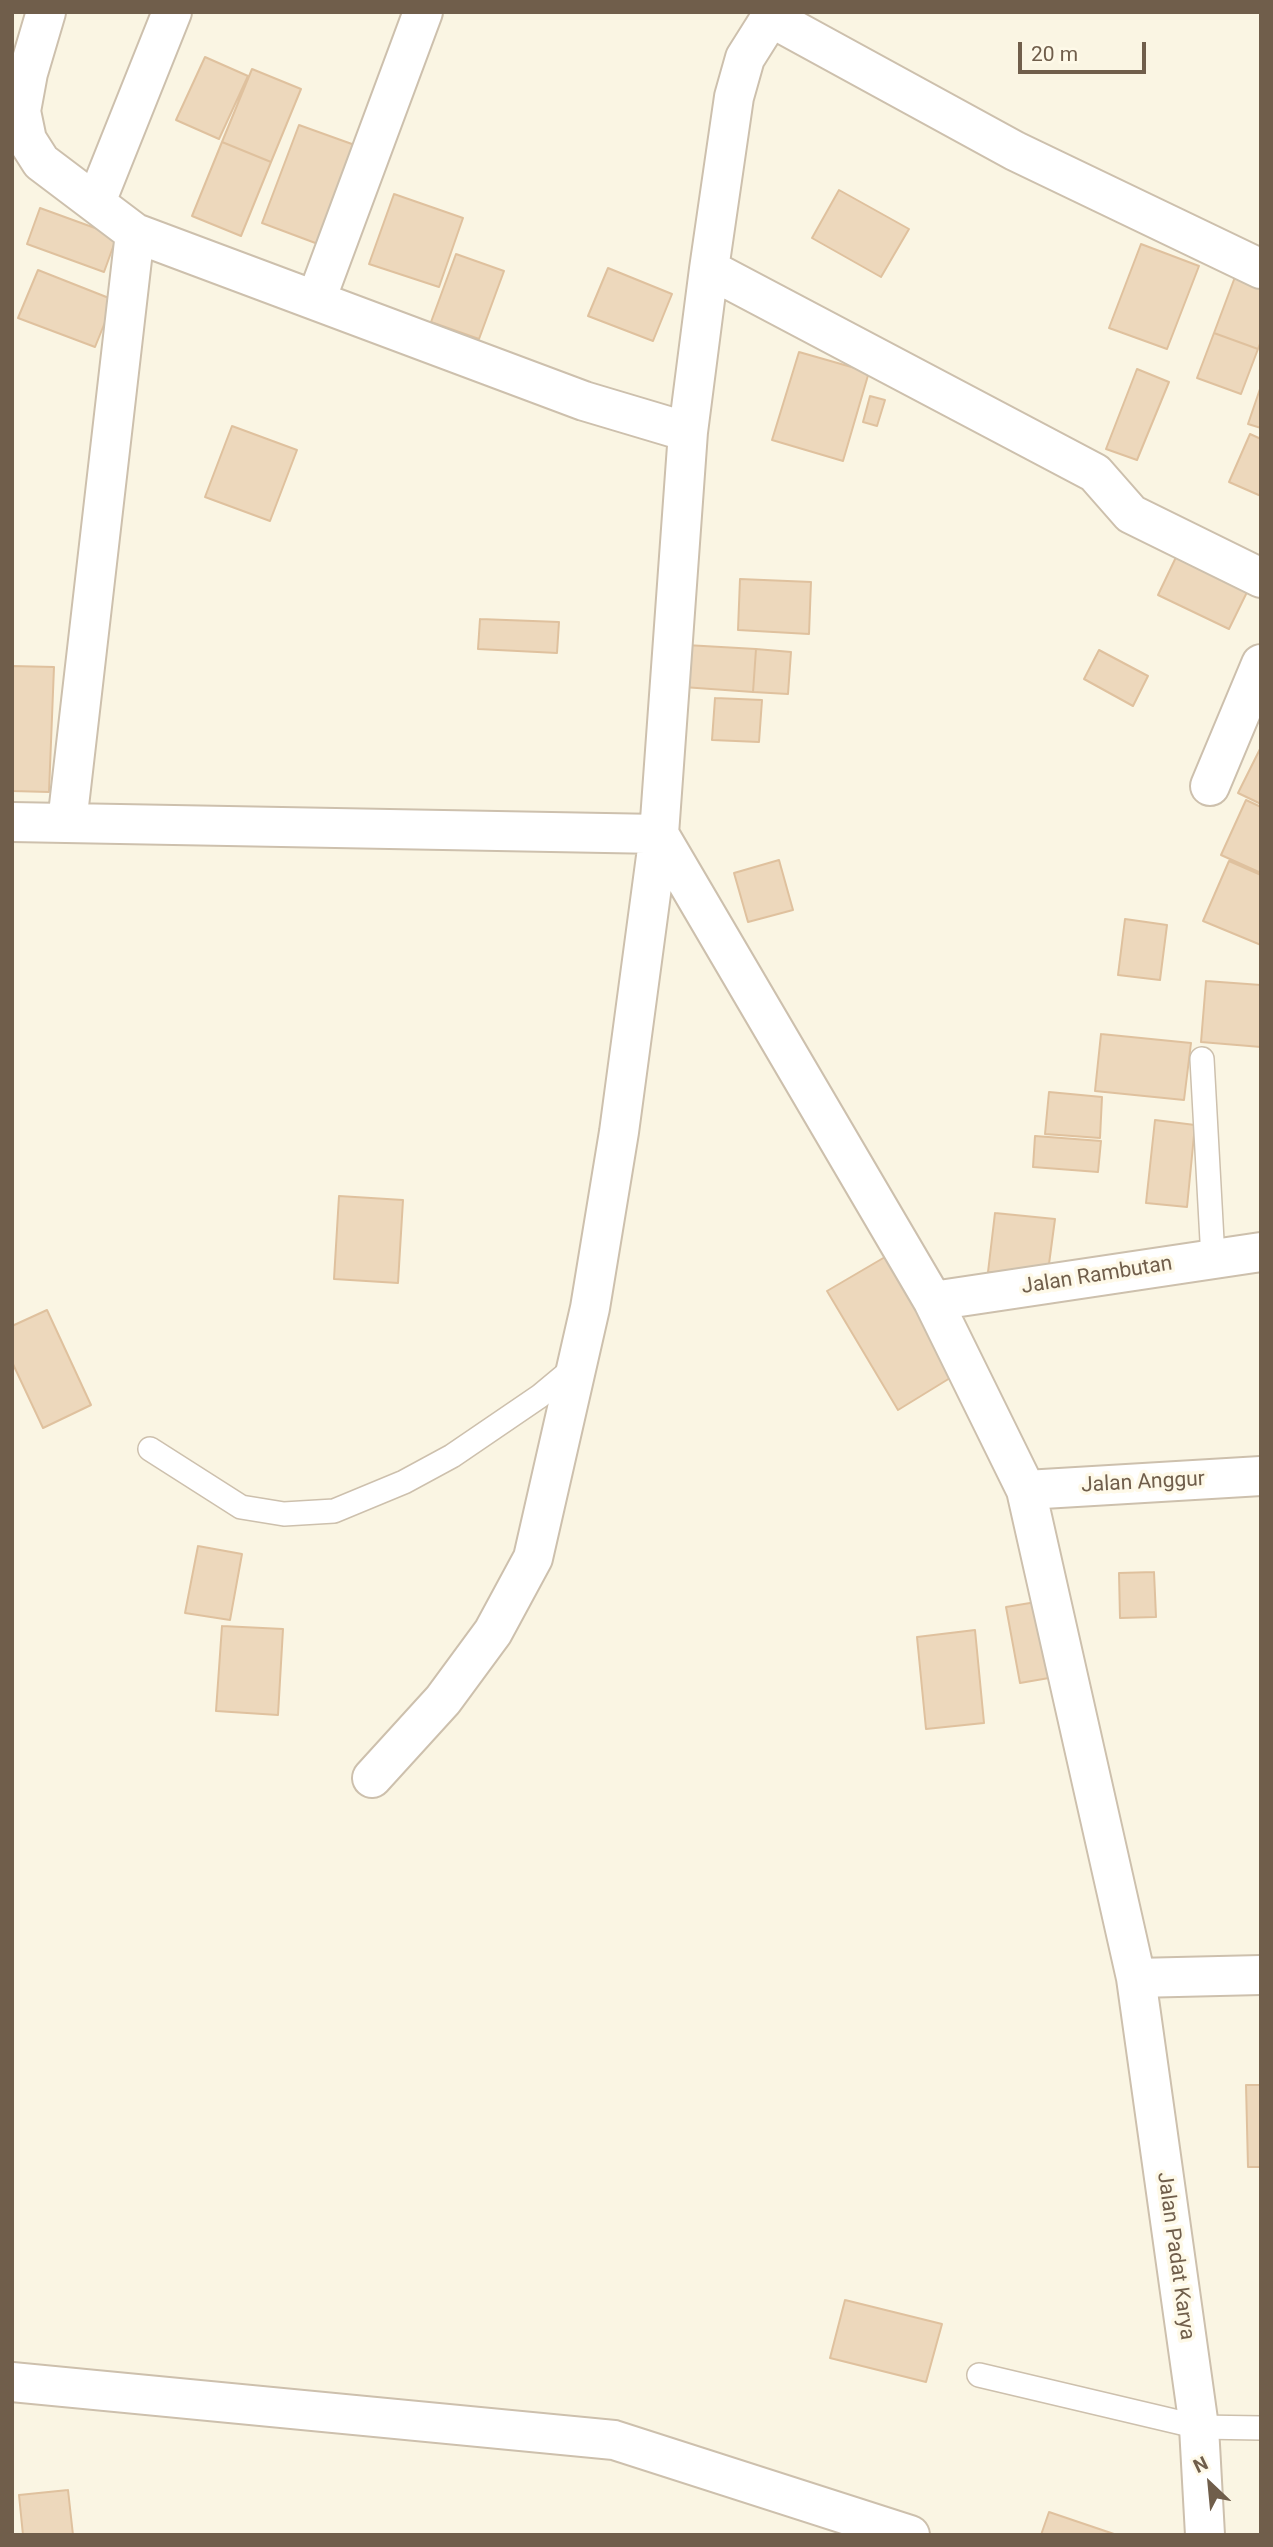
<!DOCTYPE html>
<html>
<head>
<meta charset="utf-8">
<style>
	body { margin:0 }
	#map { position:relative; width:1273px; height:2547px; overflow:hidden; background:#faf5e3; font-family:Roboto,sans-serif }
	canvas { display:block }
	.frame { position:absolute; inset:0; border:14px solid #705e4b; pointer-events:none }
	.north { position:absolute; left:1175px; top:2449px; width:70px; height:70px; -webkit-text-stroke:5px #fef9e8; paint-order:stroke; rotate:334deg; font-size:19px; font-weight:700; line-height:28px; text-align:center; color:#705e4b }
	.north::after { content:''; display:block; margin:auto; width:24px; height:32px; background:#705e4b; clip-path:polygon(50% 0,100% 100%,50% 72%,0 100%) }
	.scale { position:absolute; left:1018px; top:42px; width:128px; height:32px; box-sizing:border-box; border:4px solid #705e4b; border-top:0; padding-left:9px; font-size:21px; line-height:24px; white-space:nowrap; color:#705e4b; -webkit-text-stroke:5px #fef9e8; paint-order:stroke }
</style>
</head>
<body>
<div id="map">
<canvas width="1273" height="2547"></canvas>
<div class="frame"></div>
<div class="north">N</div>
<div class="scale">20 m</div>
</div>
<script>
const context = document.querySelector('canvas').getContext('2d');
context.lineJoin = 'round';
function fillPath(path, color) {
  context.fillStyle = color;
  context.fill(path, 'evenodd');
}
function shape(rows) {
  const path = new Path2D();
  for (const r of rows) {
    path.moveTo(r[0], r[1]);
    for (let i = 2; i < r.length; i += 2) path.lineTo(r[i], r[i + 1]);
  }
  return path;
}
function stroke(path, color, width, dash) {
  context.strokeStyle = color;
  context.lineWidth = width;
  context.lineCap = dash ? 'butt' : 'round';
  context.setLineDash(dash || []);
  context.stroke(path);
}
function label(font, color, halo, rows, align = 'center') {
  context.font = font + ' Roboto,sans-serif';
  context.lineWidth = 7;
  context.setLineDash([]);
  context.textBaseline = 'middle';
  context.strokeStyle = halo;
  context.fillStyle = color;
  for (const [text, x, y, turn = 0] of rows) {
    context.save();
    context.translate(x, y);
    context.rotate((+turn || 0) * Math.PI / 180);
    context.textAlign = isNaN(turn) ? turn : align;
    if (halo) context.strokeText(text, 0, 0);
    context.fillText(text, 0, 0);
    context.restore();
  }
}
const building = shape([
	[205,57,248,76,219,139,176,120,205,57],
	[252,69,301,89,271,162,222,142,252,69],
	[299,125,363,148,326,247,262,223,299,125],
	[222,142,271,162,241,236,192,216,222,142],
	[839,190,909,229,881,277,812,238,839,190],
	[394,194,463,218,439,287,369,264,394,194],
	[40,208,117,236,104,272,27,244,40,208],
	[1141,244,1199,266,1167,349,1109,328,1141,244],
	[456,254,504,271,479,339,431,322,456,254],
	[608,268,672,294,653,341,588,316,608,268],
	[38,270,114,300,95,347,18,318,38,270],
	[1235,277,1261,286,1261,341,1258,349,1214,333,1235,277],
	[1214,333,1258,349,1241,394,1197,378,1214,333],
	[799,352,869,372,843,461,772,440,799,352],
	[1137,369,1169,382,1137,460,1106,449,1137,369],
	[1261,386,1261,428,1248,424,1261,386],
	[870,396,885,400,877,426,863,422,870,396],
	[232,426,297,450,270,521,205,497,232,426],
	[1250,434,1261,439,1261,496,1229,482,1250,434],
	[1178,553,1250,586,1229,629,1158,595,1178,553],
	[740,579,811,582,809,634,738,630,740,579],
	[480,619,559,622,557,653,478,649,480,619],
	[686,645,756,649,753,692,683,687,686,645],
	[756,649,791,652,788,694,753,692,756,649],
	[1099,650,1148,676,1133,706,1084,679,1099,650],
	[12,666,54,667,49,792,12,791,12,666],
	[715,698,762,700,759,742,712,740,715,698],
	[1261,747,1261,804,1238,793,1261,747],
	[1246,800,1261,807,1261,873,1221,855,1246,800],
	[779,860,793,910,748,922,734,873,779,860],
	[1229,861,1261,875,1261,945,1203,921,1229,861],
	[1125,919,1167,925,1160,980,1118,975,1125,919],
	[1206,981,1261,985,1261,1047,1201,1042,1206,981],
	[1101,1034,1191,1043,1184,1100,1095,1091,1101,1034],
	[1049,1092,1102,1097,1100,1138,1045,1134,1049,1092],
	[1155,1120,1195,1125,1187,1207,1146,1203,1155,1120],
	[1035,1136,1101,1141,1098,1172,1033,1167,1035,1136],
	[339,1196,403,1200,398,1283,334,1279,339,1196],
	[995,1213,1055,1219,1047,1279,988,1272,995,1213],
	[885,1257,955,1375,898,1410,827,1291,885,1257],
	[47,1310,91,1405,43,1428,12,1362,12,1326,47,1310],
	[198,1546,242,1554,230,1620,185,1613,198,1546],
	[1154,1572,1156,1617,1120,1618,1119,1573,1154,1572],
	[1036,1602,1049,1678,1020,1683,1006,1607,1036,1602],
	[222,1626,283,1629,278,1715,216,1711,222,1626],
	[975,1630,984,1723,926,1729,917,1637,975,1630],
	[1246,2085,1261,2085,1261,2167,1248,2167,1246,2085],
	[845,2300,942,2324,926,2382,830,2358,845,2300],
	[68,2490,73,2535,23,2535,19,2495,68,2490],
	[1049,2512,1117,2535,1041,2535,1049,2512]
]);
const lane = shape([
	[1202,1059,1213,1259],
	[150,1449,241,1507,284,1514,334,1511,404,1482,452,1456,540,1396,576,1366],
	[979,2375,1199,2427,1261,2428]
]);
const street = shape([
	[46,12,28,73,21,111,27,140,41,162,135,233,584,401,688,432],
	[774,12,745,58,734,97,709,269,688,432,659,834,933,1301,1026,1490,1136,1978,1199,2427,1205,2535],
	[770,17,1015,151,1261,269],
	[96,202,172,12],
	[709,269,1095,473,1131,514,1261,578],
	[316,300,423,12],
	[1210,786,1261,664],
	[12,822,659,834,619,1132,590,1308,533,1558,493,1632,443,1700,372,1778],
	[67,823,135,233],
	[933,1301,1261,1252],
	[1026,1490,1261,1476],
	[1136,1978,1261,1975],
	[12,2382,614,2440,910,2535]
]);
const streetNames = [
	["Jalan Rambutan",1097,1276,-9],
	["Jalan Anggur",1143,1483,-3],
	["Jalan Padat Karya",1175,2256,82]
];
fillPath(building, '#edd8bc');
stroke(building, '#dfc19e', 2);
stroke(lane, '#cdc0ad', 26);
stroke(street, '#cdc0ad', 42);
stroke(lane, '#fff', 23);
stroke(street, '#fff', 38);
label('21px', '#705e4b', '#fef9e8', streetNames);
</script>
</body>
</html>
